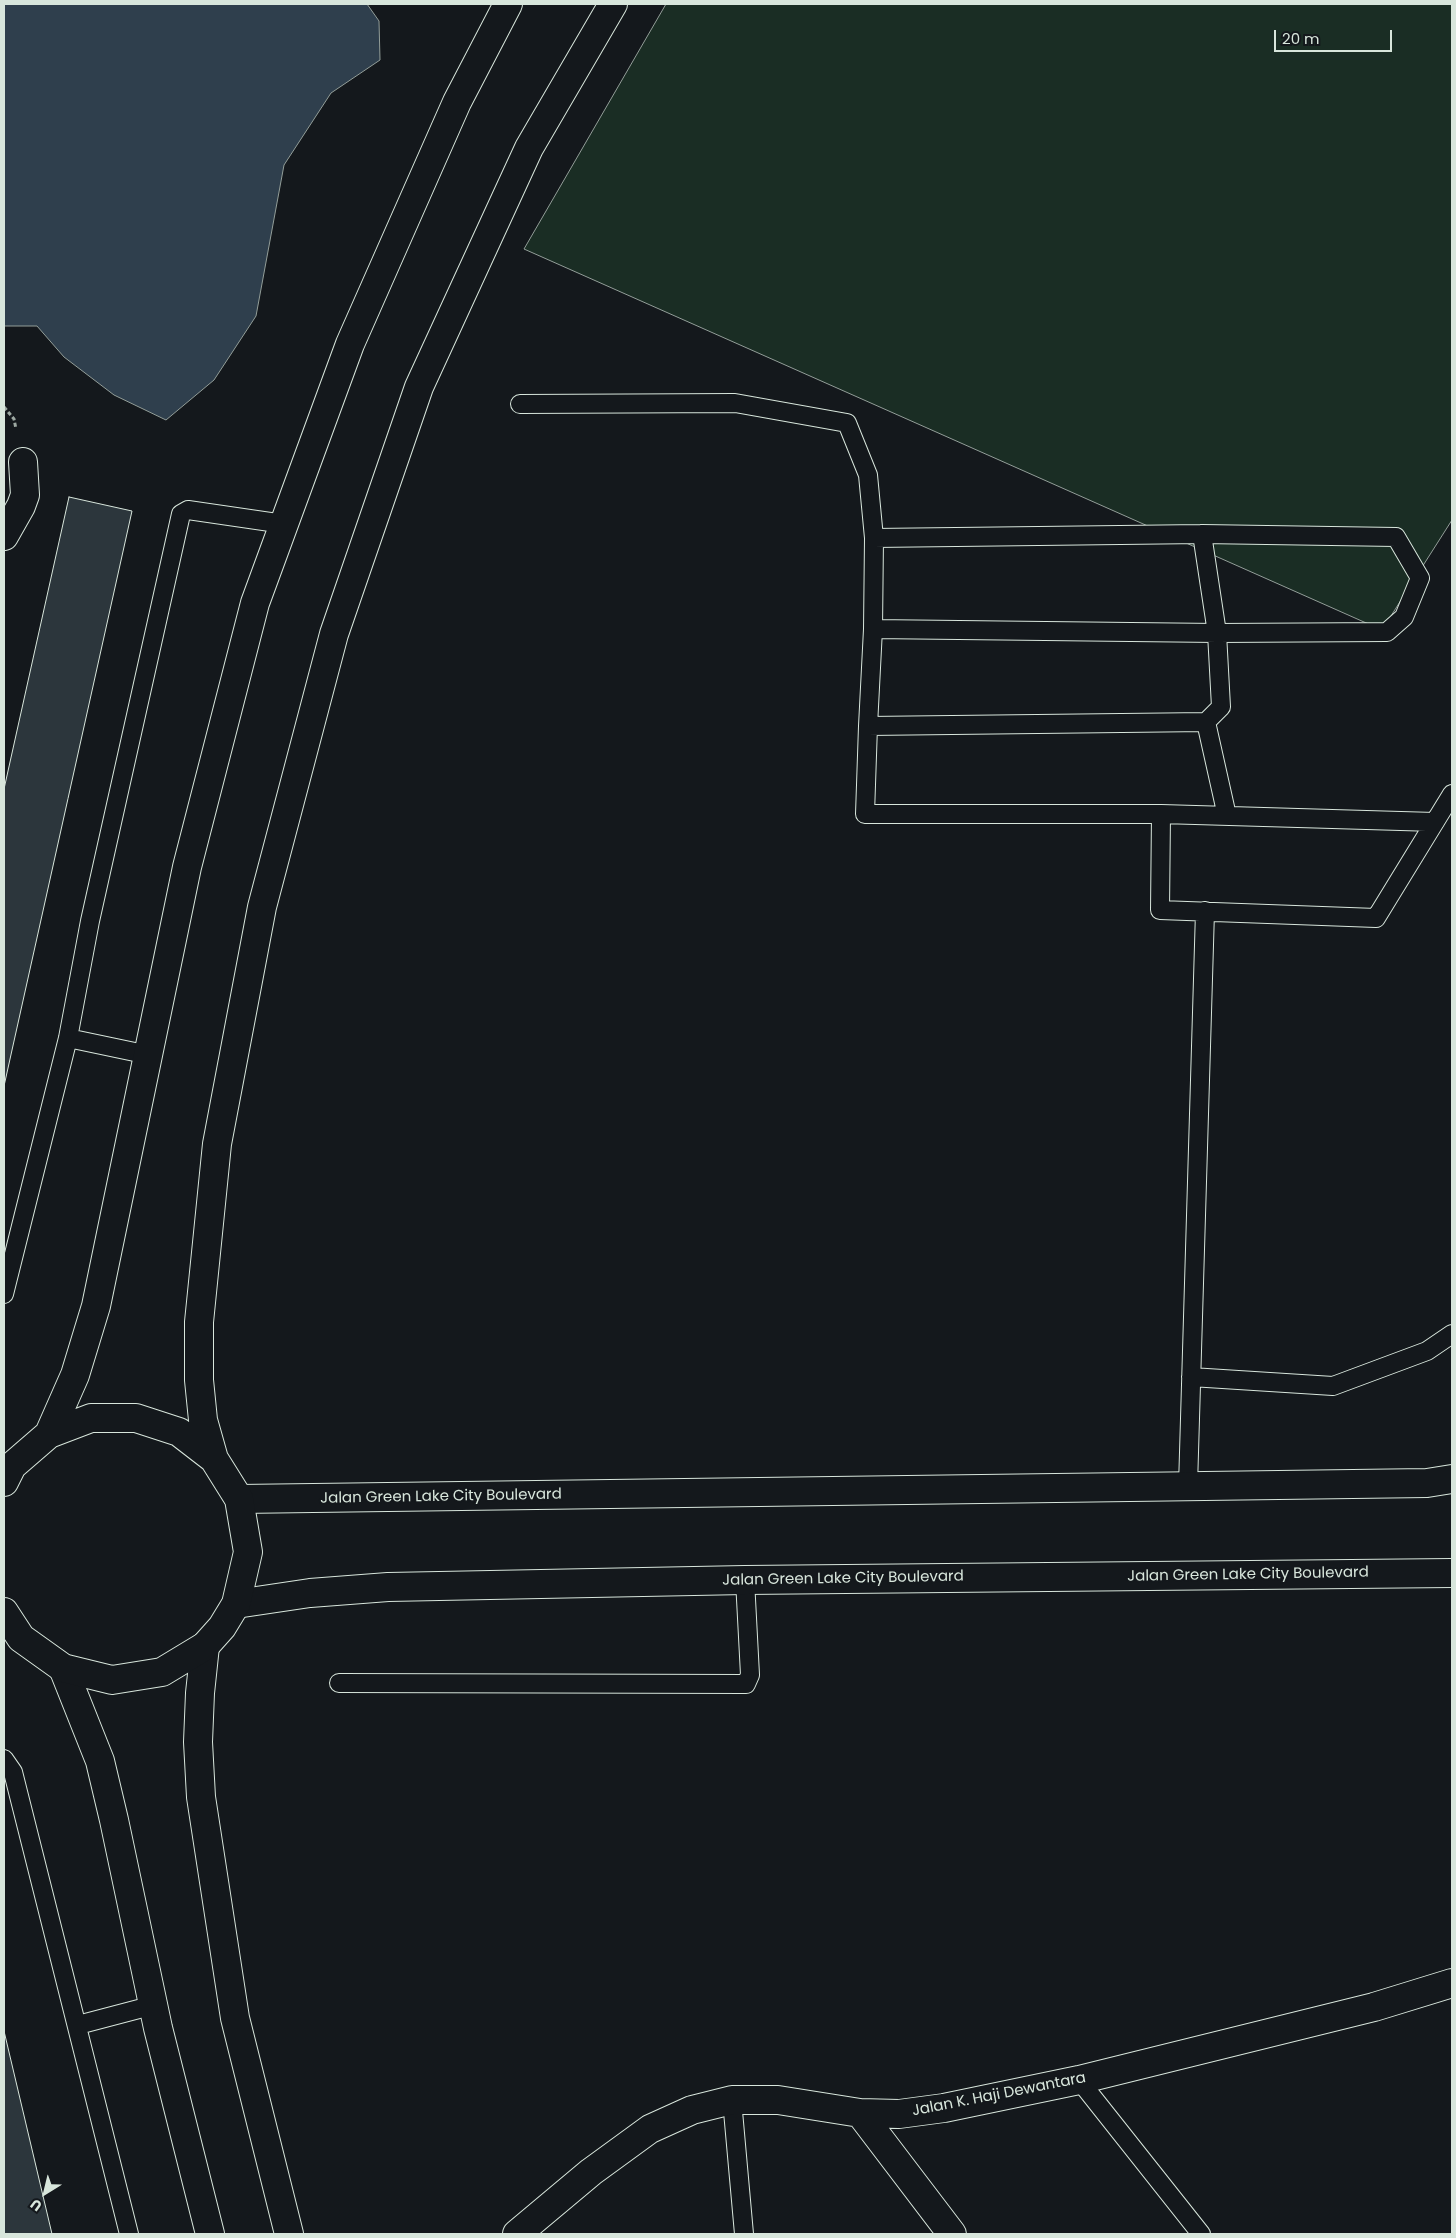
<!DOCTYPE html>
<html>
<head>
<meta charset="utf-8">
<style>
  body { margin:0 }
  #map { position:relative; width:1456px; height:2238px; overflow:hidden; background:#14181c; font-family:Poppins,sans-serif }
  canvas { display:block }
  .frame { position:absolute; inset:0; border:5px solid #d8e6dc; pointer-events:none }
  .north { position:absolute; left:20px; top:2168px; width:50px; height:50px; -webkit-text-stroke:4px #14181c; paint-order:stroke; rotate:216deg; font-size:14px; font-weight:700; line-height:20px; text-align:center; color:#d8e6dc }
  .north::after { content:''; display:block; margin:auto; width:18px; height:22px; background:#d8e6dc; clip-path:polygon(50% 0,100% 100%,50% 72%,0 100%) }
  .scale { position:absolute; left:1274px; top:30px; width:118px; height:22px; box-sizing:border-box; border:2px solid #d8e6dc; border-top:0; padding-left:6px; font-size:15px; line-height:18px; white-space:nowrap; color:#d8e6dc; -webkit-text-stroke:4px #14181c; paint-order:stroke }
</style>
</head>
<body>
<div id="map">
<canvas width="1456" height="2238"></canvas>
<div class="frame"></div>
<div class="north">U</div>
<div class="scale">20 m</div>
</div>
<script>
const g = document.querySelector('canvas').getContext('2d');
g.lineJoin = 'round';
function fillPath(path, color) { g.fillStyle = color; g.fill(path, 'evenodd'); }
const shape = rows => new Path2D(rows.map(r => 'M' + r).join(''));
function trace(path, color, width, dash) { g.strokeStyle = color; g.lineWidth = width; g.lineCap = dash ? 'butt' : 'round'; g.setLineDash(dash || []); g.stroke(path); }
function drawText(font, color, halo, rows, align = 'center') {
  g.font = font + ' Poppins,sans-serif'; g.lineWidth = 4; g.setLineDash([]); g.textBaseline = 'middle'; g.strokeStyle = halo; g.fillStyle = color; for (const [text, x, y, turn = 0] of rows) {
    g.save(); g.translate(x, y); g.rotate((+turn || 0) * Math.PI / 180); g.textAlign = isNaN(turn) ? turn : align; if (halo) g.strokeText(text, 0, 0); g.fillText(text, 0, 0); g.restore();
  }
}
const green = shape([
  [666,4,1452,4,1452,520,1382,630,524,249,666,4]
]);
fillPath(green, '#1a2d24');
trace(green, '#939e99', 1);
const water = shape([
  [4,4,367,4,379,21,380,60,331,93,284,165,256,316,214,380,166,420,114,395,64,357,37,326,4,326,4,4]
]);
fillPath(water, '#2f3f4d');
trace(water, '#939e99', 1);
const building = shape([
  [69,497,132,511,4,1086,4,789,69,497],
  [4,2031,52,2234,4,2234,4,2031]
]);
fillPath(building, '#2c363c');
trace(building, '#d8e6dc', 1);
const lane = shape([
  [520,404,735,403,847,423,868,475,874,538,873,629,868,726],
  [874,538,1202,534,1396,537,1420,578,1404,617,1387,632,1217,633,1221,707,1206,722,868,726,865,814,1161,814,1435,822],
  [873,629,1217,633,1202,534],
  [1206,722,1227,816],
  [1161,814,1160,910,1376,918,1452,794],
  [68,1038,149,1055],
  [4,1294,68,1038,90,921,181,514,188,510,284,524],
  [1191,1377,1333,1386,1427,1351,1452,1334],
  [1188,1486,1205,911],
  [339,1683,746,1684,750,1675,745,1580],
  [4,1759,13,1772,129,2234],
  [78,2025,154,2005],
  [1079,2080,1201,2234],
  [732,2100,744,2234]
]);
const street = shape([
  [4,536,21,506,25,495,23,462],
  [860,2113,952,2234],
  [517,2234,591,2172,650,2129,692,2110,732,2100,778,2100,860,2113,899,2114,944,2108,1079,2080,1374,2007,1452,1983]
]);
const secondary = shape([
  [239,1499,1427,1483,1452,1479],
  [236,1604,310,1593,388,1587,745,1580,1452,1573],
  [205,1646,200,1693,198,1742,201,1797,235,2018,289,2234],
  [63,1668,100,1761,114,1820,158,2028,210,2234]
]);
const primary = shape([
  [49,1434,75,1375,96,1306,187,867,255,603,350,344,457,102,508,4],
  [214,1459,203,1420,199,1380,199,1322,217,1144,262,907,334,634,419,387,529,148,613,4],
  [4,1482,12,1466,49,1434,91,1418,136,1418,179,1432,214,1459,239,1499,248,1552,236,1604,222,1627,205,1646,162,1672,112,1680,63,1668,21,1638,4,1612]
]);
trace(lane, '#d8e6dc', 20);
trace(street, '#d8e6dc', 30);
trace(secondary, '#d8e6dc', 30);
trace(primary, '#d8e6dc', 30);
trace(shape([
  [4,407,14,419,16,429]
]), '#9da8a2', 3, [4, 2.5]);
trace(lane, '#14181c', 18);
trace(street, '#14181c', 28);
trace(secondary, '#14181c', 28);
trace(primary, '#14181c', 28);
drawText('15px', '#d8e6dc', '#14181c', [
  ["Jalan Green Lake City Boulevard",441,1497,-1],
  ["Jalan Green Lake City Boulevard",1248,1575,-1],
  ["Jalan Green Lake City Boulevard",843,1579,-1],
  ["Jalan K. Haji Dewantara",999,2095,-11]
]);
</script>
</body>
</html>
